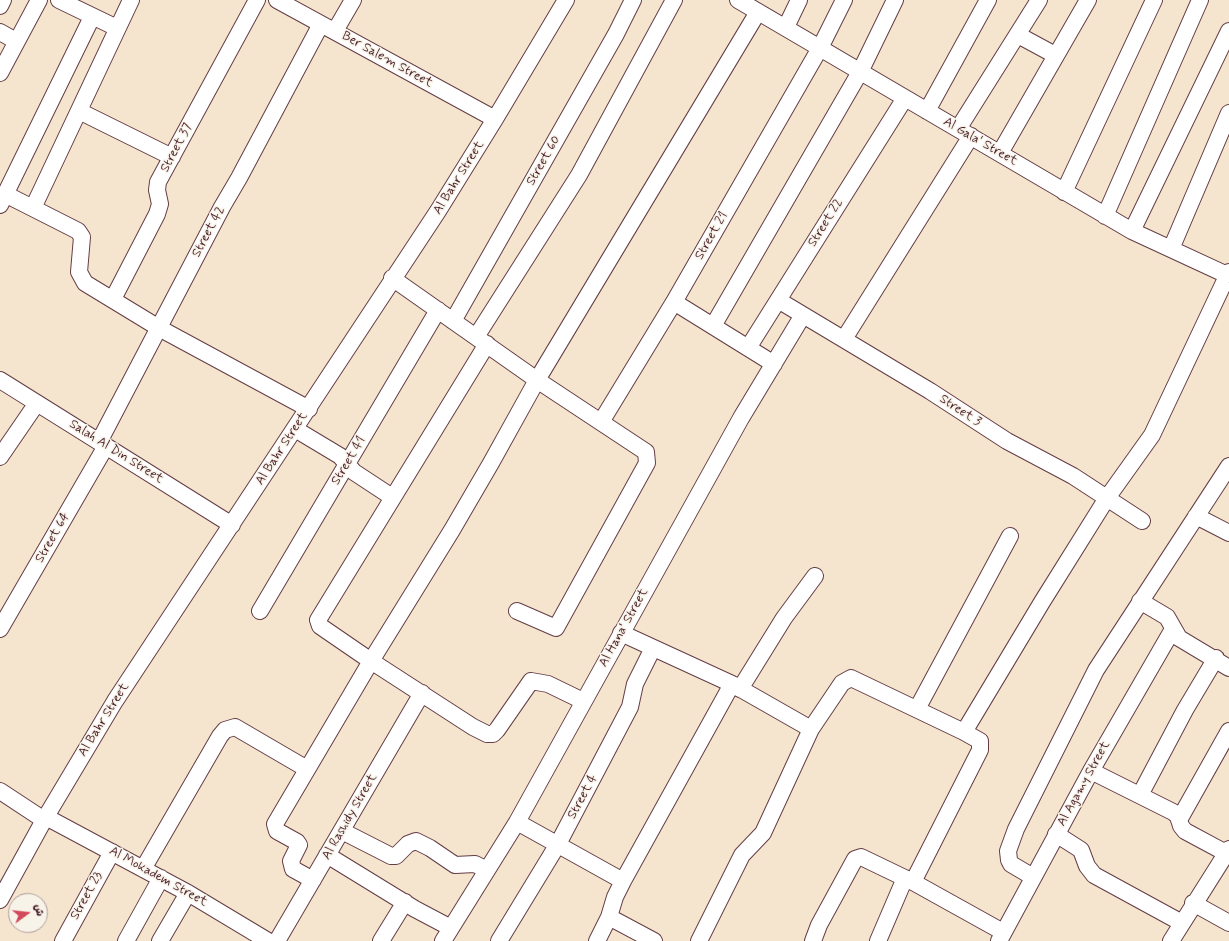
<!DOCTYPE html>
<html>
<head>
<meta charset="utf-8">
<style>
  body { margin:0 }
  #map { position:relative; width:1229px; height:941px; overflow:hidden; background:#f5e5cf; font-family:Mynerve,"Playpen Sans Arabic",sans-serif }
  canvas { display:block }
  .north { position:absolute; left:8px; top:893px; width:40px; height:40px; box-sizing:border-box; background:#f7f3e8; border:1px solid #b29e9c; border-radius:50%; rotate:75deg; font-size:11px; font-weight:700; line-height:16px; text-align:center; color:#4a1f2b }
  .north::after { content:''; display:block; margin:auto; width:14px; height:18px; background:#d1495b; clip-path:polygon(50% 0,100% 100%,50% 72%,0 100%) }
</style>
</head>
<body>
<div id="map">
<canvas width="1229" height="941"></canvas>
<div class="north">ش</div>
</div>
<script>
const g = document.querySelector('canvas').getContext('2d');
g.lineJoin = 'round';
const shape = rows => new Path2D(rows.map(r => 'M' + r).join(''));
function trace(path, color, width, dash) { g.strokeStyle = color; g.lineWidth = width; g.lineCap = dash ? 'butt' : 'round'; g.setLineDash(dash || []); g.stroke(path); }
function drawText(font, color, halo, rows, align = 'center') {
  g.font = font + ' Mynerve,sans-serif'; g.lineWidth = 3; g.setLineDash([]); g.textBaseline = 'middle'; g.strokeStyle = halo; g.fillStyle = color; for (const [text, x, y, turn = 0] of rows) {
    g.save(); g.translate(x, y); g.rotate((+turn || 0) * Math.PI / 180); g.textAlign = isNaN(turn) ? turn : align; if (halo) g.strokeText(text, 0, 0); g.fillText(text, 0, 0); g.restore();
  }
}
const minor = shape([
  [59,0,117,28],
  [277,0,495,119],
  [738,0,1132,231,1227,275],
  [0,6,3,0],
  [786,27,799,0],
  [335,31,353,0],
  [0,32,16,41],
  [1018,35,1055,55],
  [0,73,39,0],
  [79,111,172,157],
  [927,111,988,0],
  [958,129,1039,0],
  [1000,153,1088,0],
  [1064,192,1154,0],
  [5,194,78,231,82,237,79,272,85,283,159,328,309,409],
  [0,205,92,17],
  [33,208,131,0],
  [1105,216,1200,0],
  [1132,231,1229,31],
  [1171,249,1229,113],
  [392,278,537,380,646,452,647,463,556,628,517,611],
  [113,299,157,214,160,204,157,190,158,182,257,0],
  [778,300,930,391,1007,441,1073,476,1142,521],
  [674,302,774,364],
  [453,321,616,34,633,0],
  [713,326,860,72,895,0],
  [476,337,579,175,674,0],
  [844,339,971,136],
  [487,344,318,620,320,626,371,661,452,530,491,463,537,380,758,12],
  [748,348,905,98],
  [0,380,232,525],
  [601,422,674,302,820,48,844,0],
  [295,429,340,456,354,472,392,497],
  [99,442,222,207,239,178,321,24],
  [0,457,37,403],
  [1196,516,1229,533],
  [1140,601,1167,617,1179,638,1229,668],
  [260,611,438,310],
  [0,629,106,446],
  [621,633,732,684],
  [740,689,784,618,815,576],
  [917,709,1010,536],
  [964,732,1042,602,1107,498,1152,435,1229,272],
  [1091,771,1173,812,1178,816,1181,826,1185,831,1226,853],
  [0,791,44,820],
  [1140,795,1185,710,1216,658],
  [46,817,188,893,268,941],
  [1179,820,1229,731],
  [517,822,623,881],
  [342,831,391,856,396,856,408,844,416,841,430,848,455,865,475,864,487,870],
  [1056,834,1081,850,1087,866,1094,875,1182,923],
  [327,855,415,909,451,928],
  [143,869,220,736,225,730,235,727,307,769],
  [1033,877,1011,864,1009,860,1008,851,1016,829,1096,670,1229,466],
  [313,880,293,869,291,861,299,845,297,842,277,831,275,824,371,661,473,727,487,734,493,734,497,730,531,681,548,684,583,701],
  [0,900,44,820,115,701,438,211,495,119,566,0],
  [1193,903,1229,923],
  [609,917,654,941],
  [63,941,112,852],
  [126,941,161,878],
  [160,941,188,893],
  [277,941,422,693],
  [381,941,405,902],
  [443,941,517,822,741,418,803,315],
  [499,941,558,844,630,707,635,684,653,648],
  [597,941,609,917,615,897,623,881,732,684,811,729],
  [699,941,742,855,763,833,811,729,842,683,851,678,964,732,980,741,980,750,913,882,1003,932],
  [813,941,819,925,855,859,861,857,913,882],
  [878,941,905,878],
  [999,941,1091,771,1173,629],
  [1171,941,1229,849]
]);
trace(minor, '#643d44', 18);
trace(minor, '#fff', 16);
drawText('13px', '#4a1f2b', '#f7f3e8', [
  ["Ber Salem Street",387,60,29],
  ["Al Gala' Street",980,142,30],
  ["Street 37",177,148,-62],
  ["Street 60",544,161,-60],
  ["Al Bahr Street",459,178,-58],
  ["Street 22",826,223,-58],
  ["Street 42",209,232,-62],
  ["Street 21",712,236,-60],
  ["Street 3",960,411,33],
  ["Al Bahr Street",282,449,-57],
  ["Salah Al Din Street",116,452,32],
  ["Street 41",349,461,-59],
  ["Street 64",53,538,-60],
  ["Al Hana' Street",624,628,-61],
  ["Al Bahr Street",104,720,-58],
  ["Al Agamy Street",1084,784,-61],
  ["Street 4",583,797,-62],
  ["Al Rashidy Street",350,817,-60],
  ["Al Mokadem Street",158,877,29],
  ["Street 23",87,896,-61]
]);
</script>
</body>
</html>
